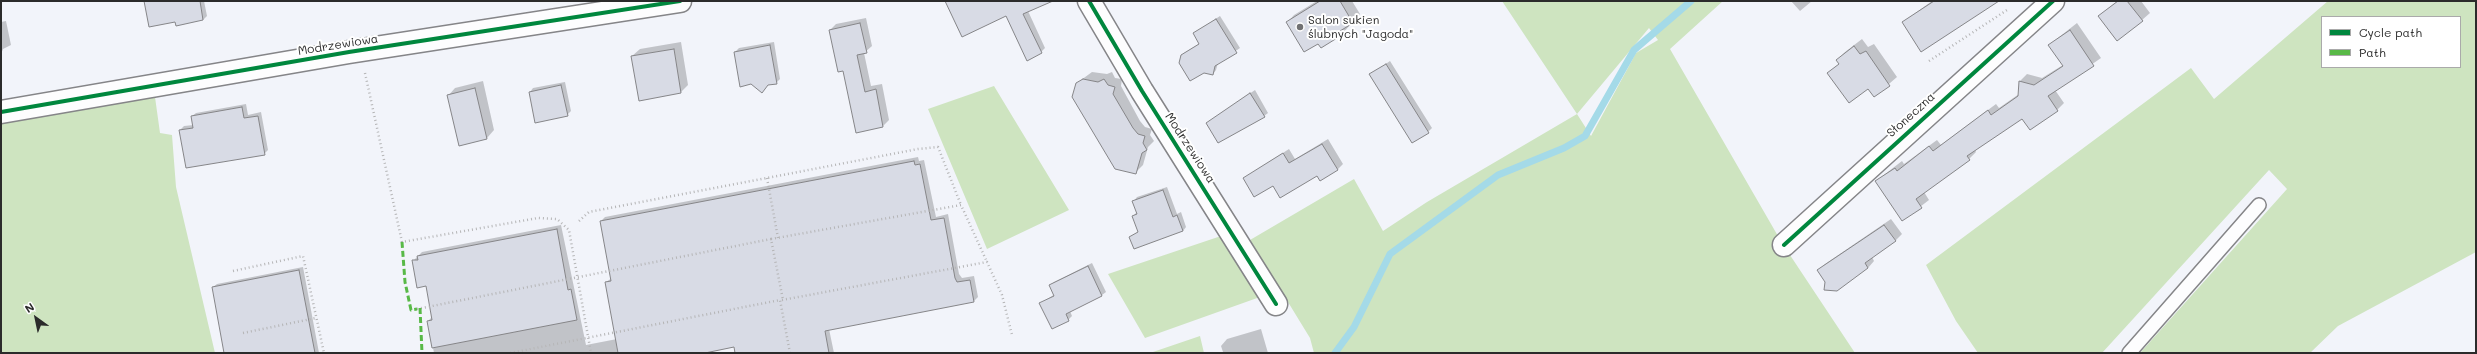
<!DOCTYPE html>
<html>
<head>
<meta charset="utf-8">
<style>
  body { margin:0 }
  #map { position:relative; width:2477px; height:354px; overflow:hidden; background:#f2f4fa; font-family:Mali,sans-serif }
  canvas { display:block }
  .frame { position:absolute; inset:0; border:2px solid #2b2b2b; pointer-events:none }
  .legend { position:absolute; left:2321px; top:16px; width:140px; height:52px; box-sizing:border-box; background:#fff; border:1px solid #aaa; margin:0; padding:5px 7px; list-style:none; font-size:12px; color:#2b2b2b }
  .legend li { display:flex; align-items:center; gap:8px; height:20px }
  .legend b { width:20px; border:1px solid #aaa }
  .north { position:absolute; left:16px; top:298px; width:40px; height:40px; -webkit-text-stroke:3px #fff; paint-order:stroke; rotate:327deg; font-size:11px; font-weight:700; line-height:16px; text-align:center; color:#2b2b2b }
  .north::after { content:''; display:block; margin:auto; width:14px; height:18px; background:#2b2b2b; clip-path:polygon(50% 0,100% 100%,50% 72%,0 100%) }
</style>
</head>
<body>
<div id="map">
<canvas width="2477" height="354"></canvas>
<div class="frame"></div>
<ul class="legend">
<li><b style="height:5px;background:#00873e"></b>Cycle path</li>
<li><b style="height:5px;background:#58b947"></b>Path</li>
</ul>
<div class="north">N</div>
</div>
<script>
const g = document.querySelector('canvas').getContext('2d');
g.lineJoin = 'round';
function fillPath(path, color) { g.fillStyle = color; g.fill(path, 'evenodd'); }
const shape = rows => new Path2D(rows.map(r => 'M' + r).join(''));
function trace(path, color, width, dash) { g.strokeStyle = color; g.lineWidth = width; g.lineCap = dash ? 'butt' : 'round'; g.setLineDash(dash || []); g.stroke(path); }
function drawText(font, color, halo, rows, align = 'center') {
  g.font = font + ' Mali,sans-serif'; g.lineWidth = 4; g.setLineDash([]); g.textBaseline = 'middle'; g.strokeStyle = halo; g.fillStyle = color; for (const [text, x, y, turn = 0] of rows) {
    g.save(); g.translate(x, y); g.rotate((+turn || 0) * Math.PI / 180); g.textAlign = isNaN(turn) ? turn : align; if (halo) g.strokeText(text, 0, 0); g.fillText(text, 0, 0); g.restore();
  }
}
fillPath(shape([
  [1502,1,1723,1,1670,49,1782,243,1855,353,1314,353,1310,338,1250,240,1354,179,1383,231,1427,202,1577,114],
  [1649,28,1658,40,1636,53,1591,136,1577,114],
  [2328,1,2476,1,2476,252,2338,326,2310,353,2140,353,2287,189,2269,170,2102,353,1978,353,1956,321,1926,265,2191,68,2214,99],
  [2322,17,2460,17,2460,67,2322,67],
  [994,86,1069,210,987,249,928,109],
  [155,97,160,133,172,135,176,187,215,353,1,353,1,119],
  [1224,235,1260,297,1145,338,1108,274],
  [1200,336,1204,353,1150,353]
]), '#cee4c0');
fillPath(shape([
  [145,1,204,1,207,16,203,20,176,20],
  [946,1,1047,1,1028,11,1045,48,1041,52,1006,15],
  [1317,1,1352,1,1360,14,1342,34,1321,46,1319,42,1287,23,1294,15],
  [1791,1,1812,1,1800,11],
  [1932,1,1990,1,1903,22],
  [2117,1,2141,1,2150,13,2142,20,2099,16],
  [1220,16,1240,48,1218,63,1216,70,1213,74,1181,55,1200,43,1194,33],
  [866,18,872,46,864,53,871,86,882,84,889,120,883,126,857,131,844,70,830,30,836,24],
  [6,21,11,45,3,49,1,54,1,22],
  [2077,23,2101,58,2055,90,2064,103,2057,110,2022,118,1975,150,1976,152,1969,159,1924,192,1929,200,1903,220,1876,181,1902,161,1904,164,1937,140,1941,145,1996,104,1999,108,2019,94,2020,81,2027,74,2042,78,2063,65,2049,45],
  [1862,39,1868,47,1874,44,1897,77,1875,96,1868,87,1828,73,1840,63,1837,60,1845,52],
  [681,42,688,85,680,93,632,56,640,49],
  [774,42,780,79,776,83,769,84,735,52,739,48],
  [1390,61,1432,128,1428,132,1371,74],
  [1092,72,1107,74,1112,72,1115,78,1122,79,1121,86,1140,121,1145,127,1152,129,1150,135,1154,141,1148,147,1143,165,1135,173,1077,83],
  [483,81,494,130,487,138,459,145,448,96,455,88],
  [565,82,571,111,567,115,530,92,533,88],
  [1255,90,1268,113,1264,116,1207,123],
  [246,104,248,115,261,112,268,150,264,154,180,130,184,126,194,125,192,116,196,113],
  [1328,139,1343,164,1338,169,1273,185,1244,178,1289,149,1295,159],
  [918,157,919,161,924,160,936,217,948,214,959,274,962,278,974,276,978,297,974,301,829,329,834,353,800,353,796,335,702,353,434,353,428,321,432,317,427,285,413,261,422,252,561,225,586,345,617,339,606,282,612,278,601,221,605,217],
  [1167,187,1177,214,1181,212,1186,227,1183,231,1130,237,1139,231,1133,216,1137,212,1134,201,1137,197],
  [1891,219,1902,234,1895,241,1872,257,1874,261,1868,268,1826,282,1818,270,1825,264],
  [1092,263,1106,292,1102,295,1070,311,1072,316,1068,320,1041,303,1055,294,1050,285,1054,282],
  [303,267,319,353,226,353,213,287,217,284],
  [1261,329,1268,353,1219,353,1223,352,1221,346,1227,339]
]), '#0003');
trace(shape([
  [1335,353,1354,327,1390,254,1498,175,1564,148,1585,136,1634,50,1691,1]
]), '#a4dae8', 7);
const building = shape([
  [144,1,200,1,203,20,176,26,175,22,149,27,144,1],
  [945,1,1053,1,1023,14,1042,53,1027,61,1006,16,962,37,945,1],
  [1320,1,1340,1,1353,23,1340,31,1342,35,1321,48,1318,44,1304,52,1286,22,1320,1],
  [1934,1,1999,1,1921,52,1902,22,1934,1],
  [2118,1,2127,1,2143,21,2117,41,2098,16,2118,1],
  [1216,19,1237,53,1215,66,1213,75,1204,73,1190,81,1179,63,1181,55,1199,44,1193,33,1216,19],
  [860,23,867,53,857,55,865,92,876,89,883,127,856,133,843,71,838,72,829,30,860,23],
  [2070,30,2094,66,2048,96,2058,111,2030,130,2022,119,1967,156,1970,160,1916,199,1922,208,1902,221,1875,181,1895,168,1897,171,1929,146,1933,151,1988,110,1991,115,2018,96,2019,81,2034,85,2063,66,2048,45,2070,30],
  [770,45,777,84,768,85,762,93,751,84,740,87,734,52,770,45],
  [1854,46,1860,54,1866,51,1890,86,1874,97,1868,89,1849,103,1827,73,1839,64,1836,60,1854,46],
  [674,49,681,93,639,101,631,56,674,49],
  [1386,64,1429,133,1412,143,1369,74,1386,64],
  [1083,79,1098,82,1104,79,1108,85,1115,87,1113,94,1133,128,1138,134,1145,136,1143,143,1147,150,1142,153,1136,174,1115,169,1072,97,1076,83,1083,79],
  [561,85,568,116,535,123,529,92,561,85],
  [475,88,487,139,459,146,447,95,475,88],
  [1250,93,1265,117,1218,143,1206,123,1250,93],
  [242,107,244,118,258,116,265,155,186,168,179,130,193,128,191,116,242,107],
  [1322,144,1338,170,1320,181,1317,176,1280,198,1273,186,1254,197,1243,178,1283,153,1289,163,1322,144],
  [914,161,915,165,920,164,931,220,944,218,955,278,957,282,970,280,974,302,825,331,829,353,735,353,734,347,705,353,618,353,605,282,611,281,600,221,914,161],
  [1163,190,1173,217,1177,215,1183,231,1134,249,1129,237,1138,232,1132,216,1137,214,1132,201,1163,190],
  [1884,225,1896,241,1865,263,1868,268,1837,291,1824,290,1825,282,1817,270,1884,225],
  [557,229,568,290,571,289,577,320,432,348,427,321,432,320,426,286,417,288,412,260,418,260,417,256,557,229],
  [1088,266,1102,296,1066,314,1069,321,1052,329,1039,303,1054,296,1049,285,1088,266],
  [299,270,315,353,224,353,212,287,299,270]
]);
fillPath(building, '#d8dbe5');
trace(building, '#858588', 1);
const lane = shape([
  [2129,353,2259,205]
]);
const street = shape([
  [1089,1,1142,91,1276,304],
  [1,112,349,52,680,1],
  [1784,245,2053,1]
]);
trace(lane, '#858588', 16);
trace(street, '#858588', 25);
trace(shape([
  [1929,61,2007,10],
  [365,73,402,242,538,218,557,219,569,230,591,353],
  [767,178,778,238],
  [579,221,589,212,918,149,938,147,961,205],
  [771,239,961,205,987,262],
  [233,271,303,256,324,353],
  [782,300,987,262,1002,295,1012,335],
  [417,309,771,239,783,300],
  [243,333,316,318],
  [510,353,780,300,790,353]
]), '#b5b5b6', 2.5, [1, 3]);
trace(lane, '#fdfdfe', 13);
trace(street, '#fdfdfe', 22);
trace(shape([
  [402,242,405,282,411,310,417,309],
  [420,308,422,353]
]), '#58b947', 3, [6, 3]);
trace(shape([
  [1089,1,1142,91,1276,304],
  [1,112,349,52,680,1],
  [1784,245,2053,1]
]), '#00873e', 4);
for (const [x, y, r, color] of [
  [1300,27,4,"#717173"]
]) { const dot = new Path2D(); dot.arc(x, y, r, 0, 2 * Math.PI); g.fillStyle = color; g.fill(dot); trace(dot, '#fff', 1.5); }
drawText('12px', '#2b2b2b', '#fff', [
  ["Salon sukien",1308,20],
  ["ślubnych \"Jagoda\"",1308,34]
], 'left');
drawText('12px', '#2b2b2b', '#fff', [
  ["Modrzewiowa",338,45,-9],
  ["Słoneczna",1911,115,-42],
  ["Modrzewiowa",1190,148,57]
]);
</script>
</body>
</html>
